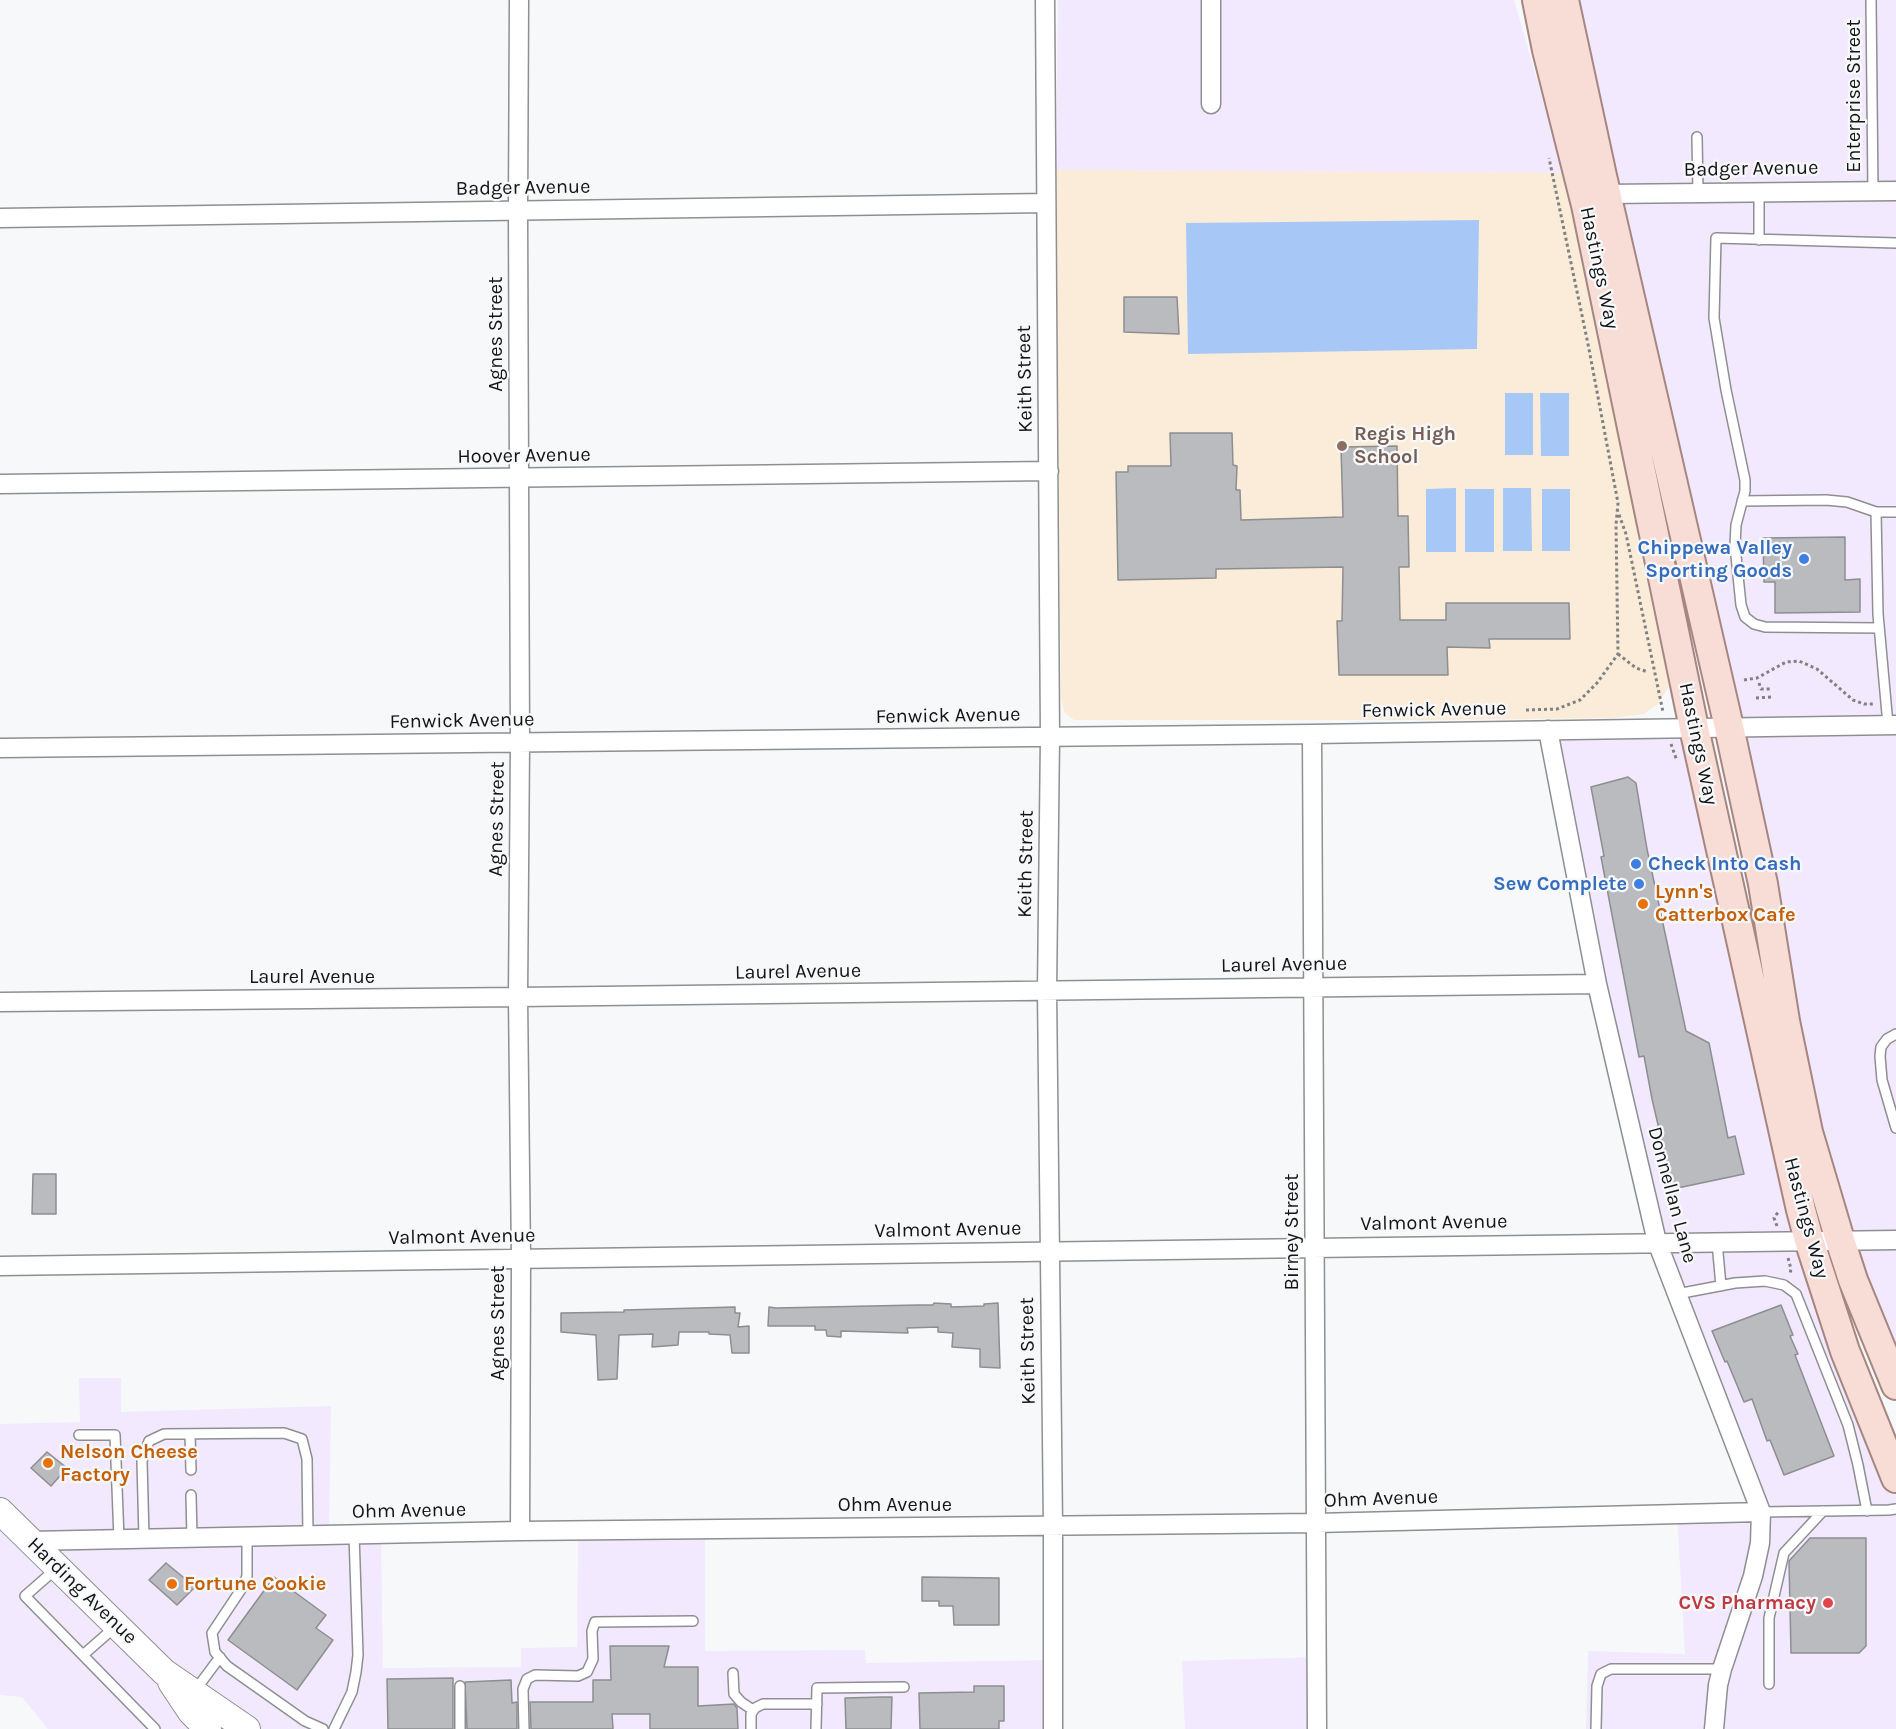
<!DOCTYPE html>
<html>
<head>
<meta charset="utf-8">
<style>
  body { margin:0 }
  canvas { display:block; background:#f6f8fa }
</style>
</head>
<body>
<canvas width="1896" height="1729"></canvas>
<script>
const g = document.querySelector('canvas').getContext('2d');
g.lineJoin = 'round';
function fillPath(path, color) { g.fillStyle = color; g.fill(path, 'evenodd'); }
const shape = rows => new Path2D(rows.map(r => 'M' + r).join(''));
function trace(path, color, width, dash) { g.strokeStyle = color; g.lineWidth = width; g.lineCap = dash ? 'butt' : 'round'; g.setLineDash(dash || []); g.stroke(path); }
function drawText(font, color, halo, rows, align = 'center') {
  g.font = font + ' Karla,sans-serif'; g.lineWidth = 4.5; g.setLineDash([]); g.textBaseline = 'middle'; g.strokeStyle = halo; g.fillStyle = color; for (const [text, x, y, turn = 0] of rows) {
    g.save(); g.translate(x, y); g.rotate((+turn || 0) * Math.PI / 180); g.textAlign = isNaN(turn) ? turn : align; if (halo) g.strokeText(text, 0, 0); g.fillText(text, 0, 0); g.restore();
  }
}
fillPath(shape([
  [1058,0,1514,0,1564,173,1056,170],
  [1564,0,1896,0,1896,1385,1853,1280],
  [1694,728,1801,1210,1896,1478,1896,1729,1586,1729,1588,1651,1685,1654,1677,1514,1760,1512,1657,1242,1548,730],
  [79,1378,121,1378,121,1412,331,1406,329,1534,381,1534,383,1668,521,1667,521,1648,577,1647,578,1530,705,1529,705,1651,865,1650,866,1663,1052,1660,1053,1729,48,1729,22,1697,0,1695,0,1424,80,1422],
  [1317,1657,1317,1729,1185,1729,1182,1661]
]), '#f3e9fe');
fillPath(shape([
  [1056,170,1564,173,1628,469,1638,541,1668,678,1668,688,1658,704,1644,714,1611,718,1417,720,1074,720,1065,713,1061,698]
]), '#faecd8');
fillPath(shape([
  [1479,220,1477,349,1188,354,1186,223],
  [1505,393,1533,393,1533,455,1505,455],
  [1540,393,1569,393,1569,456,1541,456],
  [1456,488,1456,552,1426,552,1426,489],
  [1503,488,1531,488,1532,551,1503,551],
  [1465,489,1494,489,1494,552,1465,552],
  [1542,489,1570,489,1570,551,1542,551]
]), '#a7c8f7');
const building = shape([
  [1124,297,1177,297,1179,334,1124,332,1124,297],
  [1170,433,1232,433,1233,465,1237,466,1236,490,1240,490,1241,520,1343,517,1341,447,1397,446,1398,516,1408,516,1409,567,1399,567,1400,620,1446,620,1446,603,1569,603,1570,639,1489,639,1490,648,1447,647,1448,675,1339,675,1337,621,1342,621,1343,567,1216,569,1216,578,1118,580,1116,472,1128,472,1128,466,1171,466,1170,433],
  [1845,537,1845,580,1860,579,1860,612,1775,613,1775,582,1764,582,1763,538,1845,537],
  [1628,777,1636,783,1647,849,1686,1031,1709,1043,1728,1138,1735,1136,1744,1174,1673,1189,1652,1099,1644,1056,1639,1057,1601,857,1604,856,1591,787,1628,777],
  [33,1174,56,1174,56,1214,32,1214,33,1174],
  [934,1303,951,1304,951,1307,984,1306,984,1304,998,1303,1000,1368,980,1367,980,1349,952,1347,953,1333,938,1332,938,1327,907,1328,908,1333,841,1331,841,1337,827,1336,826,1330,815,1330,815,1326,768,1326,769,1307,776,1308,918,1305,933,1305,934,1303],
  [1781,1305,1793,1335,1790,1336,1798,1354,1795,1355,1834,1456,1784,1475,1770,1440,1767,1441,1752,1399,1744,1402,1727,1361,1725,1362,1712,1331,1781,1305],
  [735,1307,735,1313,740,1313,738,1327,749,1326,749,1353,732,1353,730,1335,709,1334,709,1332,679,1332,678,1345,652,1347,653,1334,619,1335,617,1379,598,1380,596,1335,561,1332,561,1313,624,1312,624,1310,735,1307],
  [47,1452,67,1468,51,1486,31,1468,47,1452],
  [1810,1538,1866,1538,1866,1646,1859,1653,1791,1653,1789,1561,1810,1538],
  [166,1563,195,1587,177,1605,149,1580,166,1563],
  [274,1577,326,1615,316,1628,333,1640,297,1690,228,1640,274,1577],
  [922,1577,999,1578,999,1625,954,1625,953,1606,939,1606,939,1601,922,1601,922,1577],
  [610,1646,669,1646,664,1667,698,1667,698,1706,734,1704,737,1708,738,1729,650,1729,650,1714,612,1714,613,1729,531,1729,530,1702,593,1702,593,1680,611,1680,610,1646],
  [453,1678,453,1729,388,1729,387,1679,453,1678],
  [511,1680,512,1703,517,1702,517,1729,467,1729,465,1682,511,1680],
  [974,1686,1004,1686,1004,1721,999,1721,999,1729,920,1729,919,1693,974,1692,974,1686],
  [883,1697,892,1697,891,1729,846,1729,845,1698,883,1697]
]);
fillPath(building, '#babbbe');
trace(building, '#8d8e91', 1.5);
const service = shape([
  [1871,0,1873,191],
  [1697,137,1698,192],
  [1759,192,1759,240],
  [1742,501,1826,500,1847,502,1876,512,1896,512],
  [1876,512,1878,614,1888,725],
  [1879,628,1765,627,1754,624,1745,617,1741,605,1735,546,1736,525,1745,491,1745,480,1726,390,1714,318,1716,238,1896,243],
  [1896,1034,1887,1039,1881,1047,1880,1056,1882,1080,1896,1128],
  [1717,1242,1721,1286],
  [1677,1294,1735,1283,1765,1281,1784,1285,1796,1294,1848,1425,1858,1465,1867,1511],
  [190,1434,191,1470],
  [79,1435,115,1435,119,1539],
  [191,1495,192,1537],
  [1761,1512,1889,1510,1896,1509],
  [247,1536,247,1576,244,1585,212,1633,215,1652,227,1666,305,1721,323,1729],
  [144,1538,142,1461,149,1441,164,1434,284,1433,302,1439,307,1459,308,1535],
  [57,1568,25,1596,155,1729],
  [83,1655,115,1627],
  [733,1673,734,1694,741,1702,753,1710],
  [1769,1684,1769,1618,1784,1553,1823,1511],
  [194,1692,220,1657],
  [334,1729,352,1692,356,1672,358,1655,354,1534],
  [460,1729,460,1686],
  [524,1729,523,1689,527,1679,535,1675,578,1676,587,1672,593,1659,592,1631,595,1622,693,1621],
  [751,1729,751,1714,755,1708,763,1704,817,1704],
  [816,1729,817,1688,904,1687],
  [1596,1729,1597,1686,1601,1674,1611,1669,1722,1669]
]);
const minor = shape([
  [519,0,518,211,520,743,518,997,521,1259,520,1531],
  [1045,0,1050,737,1047,991,1053,1526,1053,1729],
  [1211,0,1211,104],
  [1606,194,1896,191],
  [0,218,1046,203],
  [0,484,1049,471],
  [1548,730,1597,984,1657,1242,1761,1512,1760,1543,1753,1576,1722,1669,1718,1685,1714,1729],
  [1312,734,1317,1729],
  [0,748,1312,734,1896,725],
  [0,1002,518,997,1597,984],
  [0,1266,1896,1240],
  [30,1541,520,1531,1316,1523,1761,1512]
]);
const secondary = shape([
  [0,1511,164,1672,247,1729],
  [171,1682,191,1712,208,1729]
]);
const primary = shape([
  [1537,0,1547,50,1586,205,1694,728,1801,1210,1809,1240,1845,1351,1896,1478],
  [1564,0,1602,176,1729,727,1763,884,1785,1021,1808,1132,1840,1240,1853,1280,1896,1385]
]);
trace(service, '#8d8f91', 12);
trace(minor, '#8d8f91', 21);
trace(secondary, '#8d8f91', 28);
trace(primary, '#a68681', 32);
trace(shape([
  [1617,509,1626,534,1663,712],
  [1618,654,1636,668,1648,672],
  [1744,680,1757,678,1786,662,1799,661,1817,669,1853,700,1864,704,1874,704],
  [1759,683,1761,689,1772,689],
  [1756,698,1771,697],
  [1526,710,1557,709,1580,700,1597,683,1618,654,1616,525,1618,503,1588,344,1549,158],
  [1671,744,1677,761],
  [1777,1226,1774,1218,1779,1211],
  [1788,1258,1791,1269,1790,1274]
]), '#808182', 3, [3, 3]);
trace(service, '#fff', 9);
trace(minor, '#fff', 18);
trace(secondary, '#fff', 26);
trace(primary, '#f8dcd6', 28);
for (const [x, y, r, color] of [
  [1342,446,6,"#8d6e63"],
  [1804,559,6,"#3f7fe0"],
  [1636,864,6,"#3f7fe0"],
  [1639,884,6,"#3f7fe0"],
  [1643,904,6,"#e8710a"],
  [48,1463,6,"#e8710a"],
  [172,1584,6,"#e8710a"],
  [1828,1603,6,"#e0444e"]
]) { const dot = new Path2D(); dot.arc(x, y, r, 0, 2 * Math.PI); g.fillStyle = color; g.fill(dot); trace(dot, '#f6f8fa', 2); }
drawText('20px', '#141415', '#f6f8fa', [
  ["Enterprise Street",1854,96,-90],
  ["Badger Avenue",1751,169,-1],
  ["Badger Avenue",523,188,-1],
  ["Hastings Way",1599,268,78],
  ["Agnes Street",496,334,-90],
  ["Keith Street",1025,379,-91],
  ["Hoover Avenue",524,456,-1],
  ["Fenwick Avenue",1434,710,-1],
  ["Fenwick Avenue",948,716,-1],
  ["Fenwick Avenue",462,721,-1],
  ["Hastings Way",1698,744,78],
  ["Agnes Street",497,819,-89],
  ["Keith Street",1026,864,-89],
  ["Laurel Avenue",1284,965,-1],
  ["Laurel Avenue",798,972,-1],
  ["Laurel Avenue",312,977],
  ["Donnellan Lane",1672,1195,75],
  ["Hastings Way",1806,1218,75],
  ["Valmont Avenue",1434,1223,-1],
  ["Valmont Avenue",948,1230,-1],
  ["Birney Street",1292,1232,-90],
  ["Valmont Avenue",462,1237,-1],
  ["Agnes Street",498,1323,-90],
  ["Keith Street",1028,1351,-91],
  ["Ohm Avenue",1381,1499,-2],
  ["Ohm Avenue",895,1505],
  ["Ohm Avenue",409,1511,-1],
  ["Harding Avenue",82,1591,44]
]);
drawText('bold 20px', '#785e54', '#f6f8fa', [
  ["Regis High",1354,434],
  ["School",1354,457]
], 'left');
drawText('bold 20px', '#366cbe', '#f6f8fa', [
  ["Chippewa Valley",1792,548],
  ["Sporting Goods",1792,571],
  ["Check Into Cash",1648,864,"left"],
  ["Sew Complete",1627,884]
], 'right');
drawText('bold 20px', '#c56008', '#f6f8fa', [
  ["Lynn's",1655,892],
  ["Catterbox Cafe",1655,915],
  ["Nelson Cheese",60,1452],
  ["Factory",60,1475],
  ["Fortune Cookie",184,1584]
], 'left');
drawText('bold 20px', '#be3a42', '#f6f8fa', [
  ["CVS Pharmacy",1816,1603]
], 'right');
</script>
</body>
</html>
